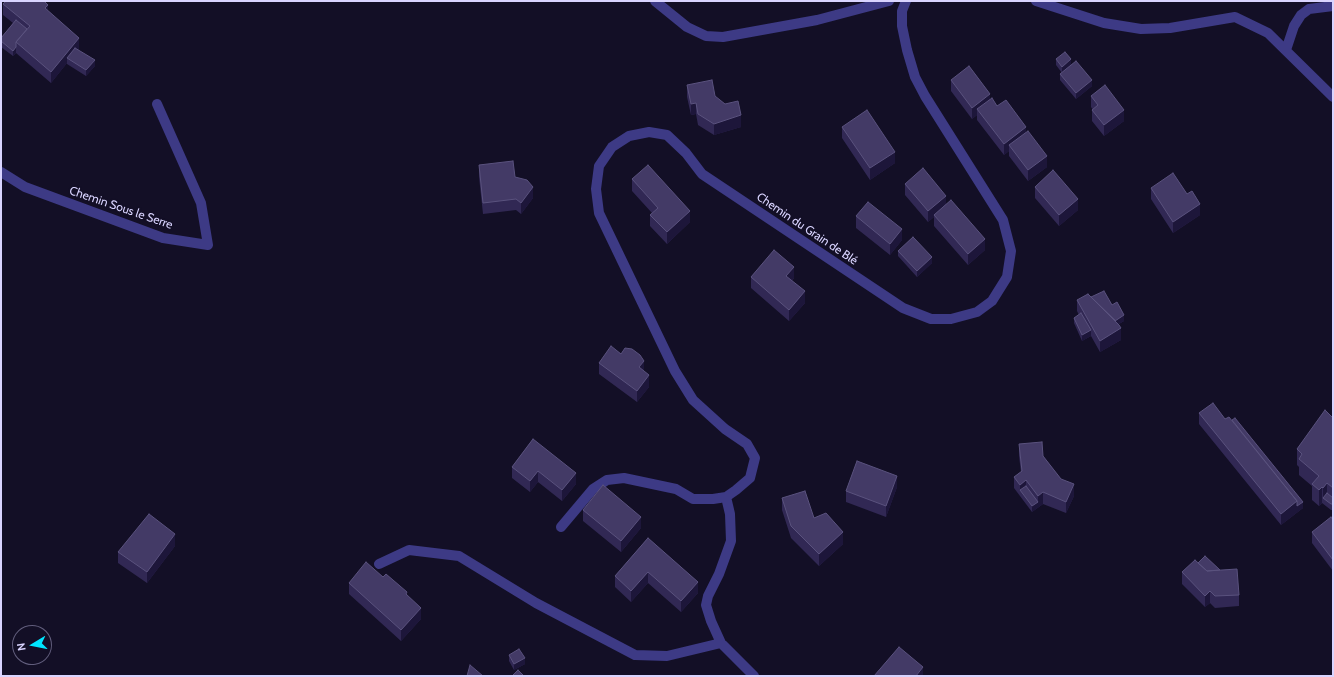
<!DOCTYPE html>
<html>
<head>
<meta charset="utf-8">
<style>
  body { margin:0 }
  #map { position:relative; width:1334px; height:677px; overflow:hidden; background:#130f26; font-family:Cabin,sans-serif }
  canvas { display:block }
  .frame { position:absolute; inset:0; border:2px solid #d9d4ff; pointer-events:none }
  .north { position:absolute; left:12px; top:625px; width:40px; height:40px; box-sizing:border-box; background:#130f26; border:1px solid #625e7d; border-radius:50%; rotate:260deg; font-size:11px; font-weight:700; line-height:16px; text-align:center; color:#d9d4ff }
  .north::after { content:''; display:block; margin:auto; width:14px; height:18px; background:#00e5ff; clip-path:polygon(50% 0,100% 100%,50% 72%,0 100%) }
</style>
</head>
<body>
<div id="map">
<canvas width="1334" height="677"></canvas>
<div class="frame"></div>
<div class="north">N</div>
</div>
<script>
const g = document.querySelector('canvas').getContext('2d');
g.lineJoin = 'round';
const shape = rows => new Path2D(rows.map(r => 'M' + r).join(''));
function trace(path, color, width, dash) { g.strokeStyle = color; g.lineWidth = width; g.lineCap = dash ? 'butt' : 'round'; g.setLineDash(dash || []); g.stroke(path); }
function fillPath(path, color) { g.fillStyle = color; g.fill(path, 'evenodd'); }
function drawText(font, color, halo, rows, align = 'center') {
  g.font = font + ' Cabin,sans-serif'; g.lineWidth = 3.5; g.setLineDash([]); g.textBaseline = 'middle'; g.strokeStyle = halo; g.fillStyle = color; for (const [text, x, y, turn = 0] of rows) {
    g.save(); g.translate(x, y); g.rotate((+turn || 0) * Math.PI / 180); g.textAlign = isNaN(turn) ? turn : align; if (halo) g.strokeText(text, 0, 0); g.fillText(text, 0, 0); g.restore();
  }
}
trace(shape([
  [655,1,687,27,706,36,723,37,817,20,889,1],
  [1036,1,1104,23,1141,29,1170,28,1235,17,1268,33,1333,97],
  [1286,50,1294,26,1301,15,1309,9,1333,6],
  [1,172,25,187,163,238,208,245,201,203,157,104],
  [726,497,730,514,731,541,719,574,708,596,706,605,711,621,721,643,754,676],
  [561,527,593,489,607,480,624,478,676,489,693,499,713,499,726,497,736,490,750,478,755,458,747,444,725,429,693,400,675,371,599,213,596,189,599,166,612,147,629,136,649,132,667,135,686,153,702,174,903,308,931,319,951,319,977,312,992,301,1007,277,1011,251,1003,220,925,96,915,77,907,50,902,26,902,11,906,1],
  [379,564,409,550,459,556,536,603,635,655,667,656,721,643]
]), '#3d3a85', 10);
fillPath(shape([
  [3,4,48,11,79,49,78,50,95,66,86,76,67,64,67,63,51,83,16,53,13,56,1,47,1,38,13,23,3,15],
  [1056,59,1071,65,1062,73,1056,65],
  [1060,74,1092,86,1076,99,1060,80],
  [951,80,990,99,1026,132,1047,167,1028,181,1009,156,1009,151,1004,155,977,120,977,115,972,119,951,91],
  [687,85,715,96,741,127,714,135,698,125,696,114,691,115,687,97],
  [1091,96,1124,121,1104,136,1092,121,1092,110,1093,110,1091,107],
  [842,127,895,163,870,180,842,138],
  [479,165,515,177,533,198,521,214,516,210,483,214,479,177],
  [632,179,690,222,667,244,650,226,650,215,652,213,632,191],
  [905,184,946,204,985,250,968,265,934,226,934,217,928,222,905,195],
  [1035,187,1078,210,1059,226,1035,198],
  [1151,188,1200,215,1173,233,1151,199],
  [856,216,902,240,890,255,856,228],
  [898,251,932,263,917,277,898,256],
  [751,277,794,278,792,281,805,303,789,321,751,288],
  [1091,297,1112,305,1124,321,1119,324,1121,340,1100,352,1091,336,1082,341,1074,323,1074,318,1079,315,1077,311,1077,300],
  [599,363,644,372,649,387,637,402,599,374],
  [1199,413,1225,419,1303,508,1281,525,1199,424],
  [1333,418,1333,510,1331,510,1322,503,1319,506,1312,500,1312,486,1299,475,1299,467,1297,465,1297,449],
  [533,439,576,484,562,501,538,482,530,492,512,478,512,467],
  [1019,444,1043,456,1074,496,1066,513,1043,504,1032,512,1014,488,1014,477,1021,472,1019,456],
  [897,487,886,517,846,502,846,491],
  [782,498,814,518,843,544,819,566,791,538,782,510],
  [583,510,641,528,621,552,583,521],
  [1333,520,1333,571,1312,543,1312,532],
  [648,538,698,593,681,612,648,583,631,602,615,587,615,576],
  [175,546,147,583,118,563,118,552],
  [1198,563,1239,595,1239,606,1215,608,1210,603,1205,607,1182,584,1182,572],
  [383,577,407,595,421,619,401,641,349,594,349,583],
  [509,655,525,664,514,670,509,661]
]), '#312854');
fillPath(shape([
  [48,5,48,16,45,8],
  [79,38,79,49,70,60,67,58,67,63,51,83,51,72],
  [16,47,16,53,13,56,13,51],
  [1071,59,1071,65,1062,73,1062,67],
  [95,60,95,66,86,76,86,70],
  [1092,80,1092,86,1076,99,1076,93],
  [990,94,990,105,977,109,977,115,972,119,972,108],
  [696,103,696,114,691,115,691,104],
  [1124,110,1124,121,1104,136,1104,125],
  [741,115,741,127,714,135,714,124],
  [1026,127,1026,138,1009,145,1009,151,1004,155,1004,144],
  [895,152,895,163,870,180,870,168],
  [1047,156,1047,167,1028,181,1028,170],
  [533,187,533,198,521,214,521,203],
  [946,196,946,207,934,215,934,217,928,222,928,211],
  [1078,199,1078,210,1059,226,1059,215],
  [1200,204,1200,215,1173,233,1173,222],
  [690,211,690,222,667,244,667,232],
  [902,229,902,240,890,255,890,244],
  [985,239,985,250,968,265,968,254],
  [932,257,932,263,917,277,917,271],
  [794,267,794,278,786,287,786,276],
  [805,291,805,303,789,321,789,310],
  [1124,315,1124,321,1115,326,1115,321],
  [1121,328,1121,340,1100,352,1100,341],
  [1091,330,1091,336,1082,341,1082,335],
  [644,361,644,372,639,367],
  [649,375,649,387,637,402,637,391],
  [538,471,538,482,530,492,530,481],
  [576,473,576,484,562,501,562,490],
  [897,476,897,487,886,517,886,506],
  [1026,480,1026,491,1020,490,1020,485],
  [1327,483,1327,499,1323,498,1323,504,1323,488],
  [1074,484,1074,496,1066,513,1066,502],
  [1322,487,1322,503,1319,506,1319,490],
  [1043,492,1043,504,1032,512,1032,506,1038,502,1038,496],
  [1297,501,1303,502,1303,508,1281,525,1281,514],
  [641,517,641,528,621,552,621,541],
  [843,532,843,544,819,566,819,554],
  [175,534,175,546,147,583,147,572],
  [648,572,648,583,631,602,631,591],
  [698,582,698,593,681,612,681,601],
  [1210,591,1210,603,1205,607,1205,596],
  [421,608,421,619,401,641,401,630],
  [525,658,525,664,514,670,514,664],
  [923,667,923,676,916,676]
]), '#1d163a');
const building = shape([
  [6,1,44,1,48,5,45,8,79,38,51,72,16,42,30,26,3,4,6,1],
  [16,20,27,29,16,42,16,47,13,51,1,41,1,38,16,20],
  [75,48,95,60,86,70,67,58,75,48],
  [1065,52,1071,59,1062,67,1056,59,1065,52],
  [1076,61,1092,80,1076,93,1060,74,1076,61],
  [969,66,990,94,972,108,951,80,969,66],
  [712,80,715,96,725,104,738,101,741,115,714,124,698,114,696,103,691,104,687,85,712,80],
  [1105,85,1124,110,1104,125,1092,110,1098,105,1091,96,1105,85],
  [992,98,997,106,1006,100,1026,127,1004,144,977,109,992,98],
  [867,110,895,152,870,168,842,127,867,110],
  [1028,131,1047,156,1028,170,1009,145,1028,131],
  [513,161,515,177,527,180,533,187,521,203,516,199,483,203,479,165,513,161],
  [648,165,690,211,667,232,650,215,658,208,632,179,648,165],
  [923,168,946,196,928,211,905,184,923,168],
  [1053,170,1078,199,1059,215,1035,187,1053,170],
  [1173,173,1187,194,1192,191,1200,204,1173,222,1151,188,1173,173],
  [951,200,985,239,968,254,934,215,951,200],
  [868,202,902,229,890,244,856,216,868,202],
  [913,237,932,257,917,271,898,251,913,237],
  [774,250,794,267,786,276,805,291,789,310,751,277,774,250],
  [1104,291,1112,305,1117,302,1124,315,1115,321,1116,321,1091,297,1104,291],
  [1088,294,1119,325,1121,328,1100,341,1077,300,1088,294],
  [1081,313,1091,330,1082,335,1074,318,1081,313],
  [611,346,621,354,625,348,632,349,640,355,644,361,639,367,649,375,637,391,599,363,611,346],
  [1213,403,1225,419,1229,417,1297,501,1281,514,1199,413,1213,403],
  [1325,410,1333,418,1333,488,1327,483,1323,488,1322,487,1319,490,1312,484,1319,476,1299,459,1302,454,1297,449,1325,410],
  [1235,418,1303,502,1297,506,1297,501,1232,420,1235,418],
  [533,439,576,473,562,490,538,471,530,481,512,467,533,439],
  [1042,442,1043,456,1061,479,1074,484,1066,502,1043,492,1038,496,1026,480,1020,485,1014,477,1022,471,1019,444,1042,442],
  [857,461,897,476,886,506,846,491,857,461],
  [603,485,641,517,621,541,583,510,603,485],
  [1026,486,1038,502,1032,506,1020,490,1026,486],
  [805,491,814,518,826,513,843,532,819,554,791,526,782,498,805,491],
  [1327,493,1333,498,1333,504,1331,504,1323,498,1327,493],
  [149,514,175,534,147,572,118,552,149,514],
  [1331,517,1333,520,1333,560,1312,532,1331,517],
  [648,538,698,582,681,601,648,572,631,591,615,576,648,538],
  [1205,556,1220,570,1207,571,1198,563,1205,556],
  [1195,560,1207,571,1237,569,1239,595,1215,596,1210,591,1205,596,1182,572,1195,560],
  [366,562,383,577,386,574,407,592,406,594,421,608,401,630,349,583,366,562],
  [899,647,923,667,916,676,874,676,899,647],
  [519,649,525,658,514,664,509,655,519,649],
  [470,665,483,676,467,676,470,665],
  [518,670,524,676,512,676,518,670]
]);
fillPath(building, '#433a66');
trace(building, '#5a527e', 1);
drawText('12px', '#d9d4ff', '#130f26', [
  ["Chemin Sous le Serre",121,208,19],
  ["Chemin du Grain de Blé",807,229,34]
]);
</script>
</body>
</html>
